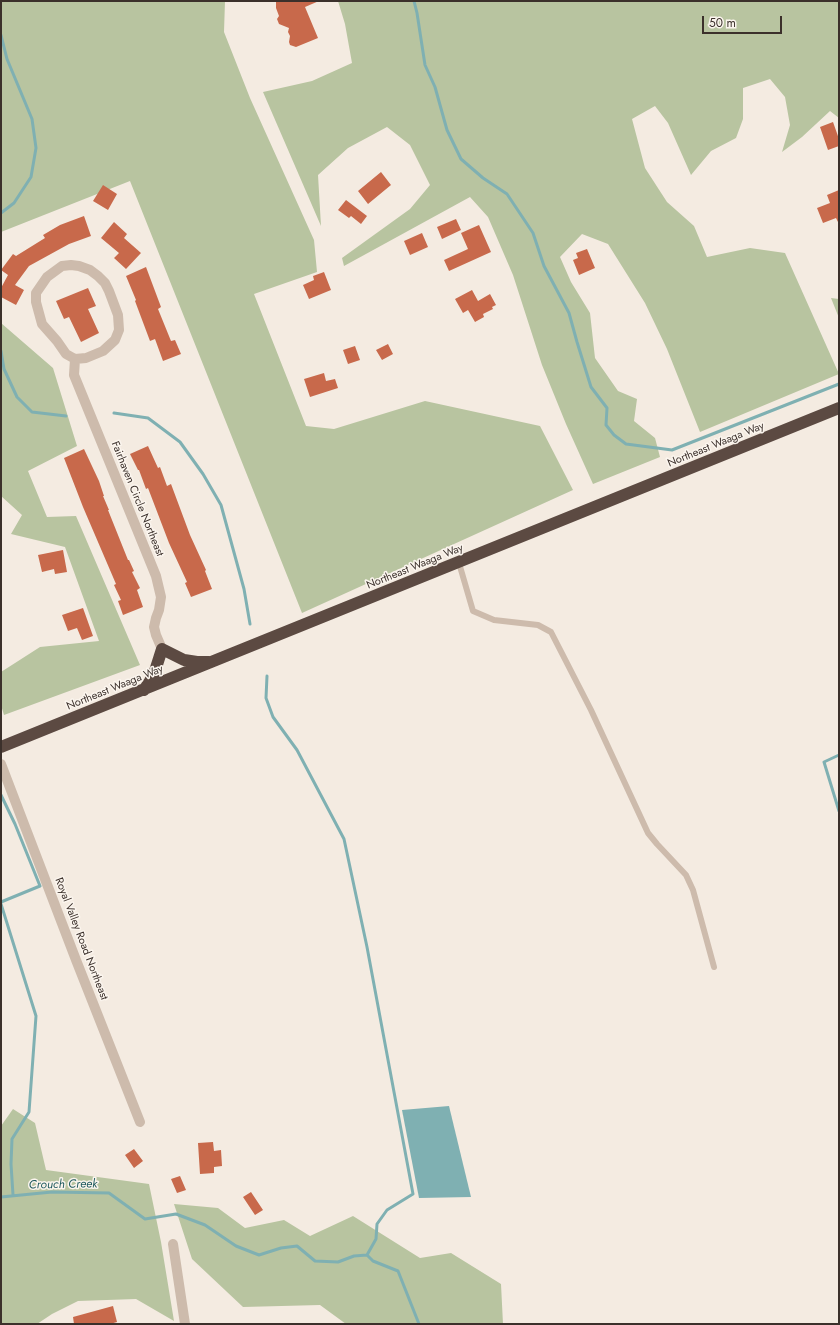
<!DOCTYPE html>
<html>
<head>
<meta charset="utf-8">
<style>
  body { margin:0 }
  #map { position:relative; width:840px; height:1325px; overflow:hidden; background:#f4ebe1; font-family:Jost,sans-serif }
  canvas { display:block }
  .frame { position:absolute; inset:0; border:2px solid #3b302b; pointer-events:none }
  .scale { position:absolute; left:702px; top:16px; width:80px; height:18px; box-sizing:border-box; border:2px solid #3b302b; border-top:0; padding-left:5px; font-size:12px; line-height:14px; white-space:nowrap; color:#3b302b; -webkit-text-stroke:3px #fbf5ee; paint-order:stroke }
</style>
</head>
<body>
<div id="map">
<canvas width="840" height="1325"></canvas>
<div class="frame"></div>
<div class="scale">50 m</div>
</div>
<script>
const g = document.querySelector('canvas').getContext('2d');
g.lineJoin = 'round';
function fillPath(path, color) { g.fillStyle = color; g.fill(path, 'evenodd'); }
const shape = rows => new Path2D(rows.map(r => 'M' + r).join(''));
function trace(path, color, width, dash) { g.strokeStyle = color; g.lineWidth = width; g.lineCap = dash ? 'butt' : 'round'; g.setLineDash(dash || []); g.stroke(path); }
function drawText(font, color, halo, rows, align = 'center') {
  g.font = font + ' Jost,sans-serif'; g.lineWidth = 3; g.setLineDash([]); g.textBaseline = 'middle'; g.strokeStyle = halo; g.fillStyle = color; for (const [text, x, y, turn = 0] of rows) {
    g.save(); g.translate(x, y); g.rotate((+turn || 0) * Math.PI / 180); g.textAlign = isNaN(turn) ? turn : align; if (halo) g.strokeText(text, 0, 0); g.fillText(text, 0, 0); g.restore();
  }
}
fillPath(shape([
  [1,1,225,1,224,32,250,98,314,240,317,272,254,294,306,426,334,429,425,401,540,426,573,490,302,613,130,181,1,232],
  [338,1,839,1,839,118,830,111,802,137,782,152,790,125,785,97,770,79,743,88,743,119,736,138,711,151,691,175,668,123,655,106,632,119,645,168,667,202,694,226,707,257,750,248,785,253,839,374,700,432,667,349,645,303,608,244,582,234,560,257,571,282,590,313,595,358,618,391,637,399,634,421,655,438,660,457,593,484,566,424,542,365,513,275,488,217,470,197,344,266,342,258,410,209,430,185,410,145,387,127,348,148,318,175,321,226,263,92,312,81,352,63,345,24],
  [831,298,839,299,839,318],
  [1,323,53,368,77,446,28,471,47,517,76,516,140,665,4,715,1,705,1,672,40,647,99,641,65,547,11,534,22,515,1,496],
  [13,1109,35,1123,46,1170,149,1184,161,1242,174,1321,136,1299,78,1301,52,1314,37,1324,1,1324,1,1126],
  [174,1204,218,1208,245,1228,284,1220,310,1236,353,1216,420,1258,451,1253,501,1284,503,1324,346,1324,320,1305,243,1307,192,1259]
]), '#b8c4a0');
fillPath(shape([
  [449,1106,471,1197,419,1198,402,1110]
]), '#7fb0b2');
trace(shape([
  [414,1,417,13,425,65,435,87,447,130,461,159,483,178,507,194,533,233,544,266,569,313,577,342,591,387,607,408,606,425,614,435,626,444,672,450,839,384],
  [1,35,7,59,32,119,36,148,31,177,14,203,1,213],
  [1,351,4,369,17,397,32,412,66,416],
  [114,413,148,418,180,442,203,474,221,505,244,589,250,624],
  [267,676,266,698,273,717,297,750,344,839,367,947,413,1194,387,1210,377,1224,376,1239,367,1255],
  [839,755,824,762,839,811],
  [1,795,15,824,40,886,1,902],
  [1,904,36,1016,29,1112,12,1139,11,1164,13,1195],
  [1,1197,52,1192,109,1193,145,1219,176,1214,205,1225,236,1246,259,1255,281,1248,297,1246,315,1261,338,1262,354,1256,367,1255,373,1261,398,1271,419,1324]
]), '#7fb0b2', 3);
fillPath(shape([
  [276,1,319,1,305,7,318,38,296,47,290,45,289,42,290,36,288,32,289,28,279,24,277,19,279,16,276,8],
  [833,122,839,139,839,146,828,150,820,127],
  [381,172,391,185,368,204,358,191],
  [103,185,117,194,108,210,93,201],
  [839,190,839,224,836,218,823,223,817,208,830,203,827,195],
  [346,200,367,216,361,224,351,216,349,218,338,210],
  [84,216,91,236,69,244,29,266,15,285,24,290,16,305,1,297,1,288,8,275,1,270,13,254,16,256,45,238,43,235,60,225],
  [456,219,461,230,442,239,437,227],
  [114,222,127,234,124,238,141,253,126,269,114,258,119,253,101,238],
  [479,225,491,252,449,271,444,260,468,249,461,233],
  [422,233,428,247,410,255,404,241],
  [587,249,595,268,579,275,573,260,578,258,576,253],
  [146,267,161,307,158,309,171,341,175,340,181,354,163,361,155,339,150,341,135,301,136,300,126,276],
  [324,272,331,290,309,299,303,285,314,280,313,276],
  [88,288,96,306,88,309,99,333,81,342,69,317,64,319,56,301],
  [472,290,478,301,490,294,496,305,492,307,493,309,483,314,484,317,475,322,468,310,463,313,455,299],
  [388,344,393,354,382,360,376,350],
  [355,346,360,360,348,364,343,350],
  [324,373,326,381,335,379,338,388,310,397,304,379],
  [148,446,158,468,160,467,167,486,171,484,190,535,206,570,205,571,212,589,191,597,185,583,187,582,169,543,148,488,146,489,139,470,138,470,130,454],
  [84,449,99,481,104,496,103,496,109,510,108,510,128,560,129,560,134,571,132,572,140,588,137,590,143,607,123,615,118,601,121,600,114,585,116,584,83,507,64,458],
  [63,550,67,572,55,574,54,569,42,572,38,555],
  [83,608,93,636,82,640,77,628,68,631,62,615],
  [213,1142,214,1151,221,1150,222,1166,214,1167,214,1173,200,1174,198,1143],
  [134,1149,143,1161,134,1168,125,1155],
  [180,1176,186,1190,177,1193,171,1179],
  [251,1192,263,1210,255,1215,243,1197],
  [113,1306,117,1322,110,1324,74,1324,73,1317]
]), '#c8694b');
trace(shape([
  [459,563,473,611,494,620,538,625,551,632,591,710,648,833,657,844,686,875,693,890,714,967]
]), '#cdbbac', 6);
trace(shape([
  [75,359,66,354,57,341,42,324,36,302,36,293,47,277,62,266,71,265,79,266,90,270,98,276,105,283,109,291,118,315,119,330,115,340,103,351,86,358,75,359,74,375,156,576,161,597,159,610,156,618,154,627,156,635,162,649],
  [1,764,76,960,140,1122],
  [173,1244,185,1324]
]), '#cdbbac', 10);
trace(shape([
  [144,690,150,681,155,671,162,649,184,660,197,662,209,662],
  [1,747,839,408]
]), '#5c4a42', 12);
drawText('11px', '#3b302b', '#fbf5ee', [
  ["Northeast Waaga Way",716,445,-22],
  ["Fairhaven Circle Northeast",137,499,68],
  ["Northeast Waaga Way",415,567,-22],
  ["Northeast Waaga Way",115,688,-22],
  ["Royal Valley Road Northeast",81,939,69]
]);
drawText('italic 12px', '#1f5a5e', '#fbf5ee', [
  ["Crouch Creek",63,1185,-1]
]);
</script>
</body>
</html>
